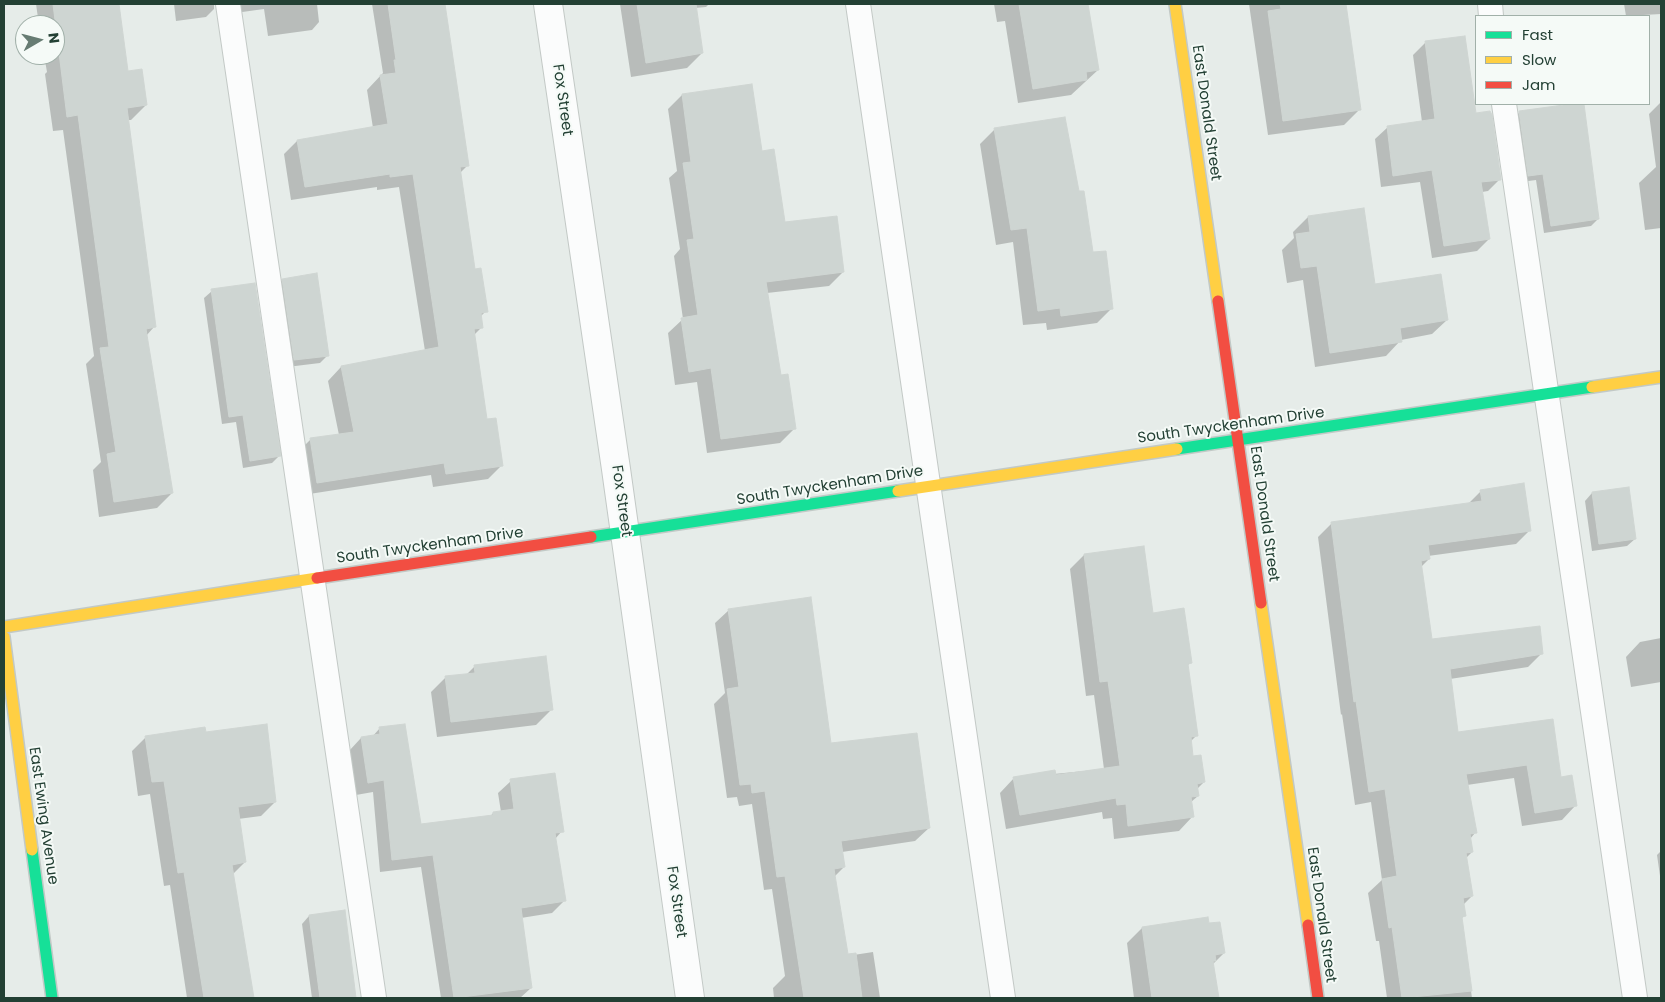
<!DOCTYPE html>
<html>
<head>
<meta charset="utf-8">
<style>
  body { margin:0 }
  #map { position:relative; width:1665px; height:1002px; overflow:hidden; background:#e6ece9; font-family:Poppins,sans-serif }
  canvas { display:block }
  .frame { position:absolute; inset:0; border:5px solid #234034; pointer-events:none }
  .legend { position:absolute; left:1475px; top:15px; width:175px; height:90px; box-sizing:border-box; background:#f5faf7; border:1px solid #a1b0a9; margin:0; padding:6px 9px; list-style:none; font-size:15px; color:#234034 }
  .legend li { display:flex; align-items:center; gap:10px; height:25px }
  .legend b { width:25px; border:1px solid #a1b0a9 }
  .north { position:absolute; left:15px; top:15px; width:50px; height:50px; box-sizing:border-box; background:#f5faf7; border:1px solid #a1b0a9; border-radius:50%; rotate:82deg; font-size:14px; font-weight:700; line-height:20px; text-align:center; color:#234034 }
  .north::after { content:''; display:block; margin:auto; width:18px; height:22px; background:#677c73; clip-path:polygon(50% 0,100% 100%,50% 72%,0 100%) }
</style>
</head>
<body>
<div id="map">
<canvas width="1665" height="1002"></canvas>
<div class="frame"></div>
<ul class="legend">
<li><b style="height:6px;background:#16e098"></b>Fast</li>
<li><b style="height:6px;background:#ffcf43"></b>Slow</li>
<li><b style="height:6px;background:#f24e42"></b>Jam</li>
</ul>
<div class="north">N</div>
</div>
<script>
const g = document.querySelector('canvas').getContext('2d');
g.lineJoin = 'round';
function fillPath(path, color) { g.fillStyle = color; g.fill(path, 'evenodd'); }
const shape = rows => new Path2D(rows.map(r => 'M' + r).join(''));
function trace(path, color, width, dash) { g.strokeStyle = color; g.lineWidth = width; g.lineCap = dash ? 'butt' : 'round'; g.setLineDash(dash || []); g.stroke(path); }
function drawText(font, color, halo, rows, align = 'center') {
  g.font = font + ' Poppins,sans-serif'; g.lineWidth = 4; g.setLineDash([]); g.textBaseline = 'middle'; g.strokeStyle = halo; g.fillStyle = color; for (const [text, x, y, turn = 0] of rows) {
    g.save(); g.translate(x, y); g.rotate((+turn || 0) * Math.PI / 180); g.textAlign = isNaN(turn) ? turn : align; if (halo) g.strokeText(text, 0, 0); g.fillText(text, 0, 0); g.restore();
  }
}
fillPath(shape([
  [36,4,117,4,127,72,146,105,131,120,128,120,154,327,146,336,172,493,157,508,99,517,93,470,101,462,86,364,94,356,63,130,53,131,45,74,47,72,44,55,55,55,55,25,39,25],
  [174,4,214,4,214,9,206,17,176,21],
  [232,4,317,4,319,22,312,30,268,36,264,9,235,13],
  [372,4,444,4,468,165,460,173,474,271,486,311,480,317,482,327,474,335,486,420,502,465,488,479,433,487,431,475,303,495,297,453,311,439,339,435,328,381,341,367,425,351,399,187,377,190,377,187,291,200,284,154,297,141,373,128,367,90,383,73],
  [620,4,709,4,706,7,695,8,702,53,687,68,631,77],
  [994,4,1087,4,1098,70,1071,95,1018,103,1005,21,997,22],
  [1249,4,1345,4,1359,110,1344,125,1268,135],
  [1624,4,1661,4,1661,14,1626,16],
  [1425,43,1475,114,1500,179,1488,191,1482,192,1489,239,1477,251,1432,258,1420,182,1381,187,1375,139,1388,127,1422,122,1413,55],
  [682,95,761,152,784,224,843,272,829,286,767,293,780,376,794,429,780,443,707,453,697,382,675,385,668,333,683,319,674,256,680,249,669,178,677,171,668,109],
  [1661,102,1661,228,1645,230,1639,183,1656,167,1649,114],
  [1583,104,1598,219,1591,226,1544,233,1536,180,1521,182,1512,120,1520,112],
  [995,129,1078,193,1092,254,1112,308,1097,323,1047,330,1046,323,1023,325,1013,242,996,245,980,144],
  [1308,217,1374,286,1447,320,1432,334,1401,340,1386,356,1315,367,1303,280,1287,283,1282,250,1294,238,1293,232],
  [283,280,328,355,320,363,287,367,275,287],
  [212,291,279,456,272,463,243,468,236,422,222,424,204,298],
  [1481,491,1530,530,1516,544,1428,556,1429,559,1421,567,1431,641,1542,653,1528,667,1450,679,1457,734,1560,778,1575,806,1562,820,1522,826,1514,778,1467,785,1475,833,1470,839,1472,852,1466,858,1472,896,1463,905,1464,916,1461,919,1472,998,1387,998,1379,941,1376,941,1368,893,1382,880,1371,802,1355,805,1342,714,1341,715,1318,537,1332,523,1468,504],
  [1592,493,1635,539,1627,546,1592,551,1585,501],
  [1084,555,1152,614,1190,663,1187,666,1197,735,1190,742,1192,758,1204,782,1197,789,1198,796,1191,802,1193,816,1179,831,1114,839,1112,818,1103,819,1102,812,1006,829,1000,793,1014,778,1104,769,1094,695,1086,696,1070,569],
  [729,610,830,744,929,828,915,841,842,852,844,867,834,877,847,956,873,952,880,998,774,998,773,988,785,976,772,889,764,890,752,804,739,806,737,797,727,798,714,704,725,693,715,623],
  [1661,638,1661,682,1631,687,1626,657,1640,642],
  [475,666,551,710,536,725,437,737,431,692,446,677,466,675],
  [380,728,420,825,490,817,493,813,501,812,498,793,511,781,562,831,555,839,564,901,552,913,521,918,531,988,520,998,441,998,421,867,380,872,373,792,356,795,349,751,361,738,372,737],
  [205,733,275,802,261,816,238,819,245,862,232,875,251,998,187,998,170,885,164,886,150,794,138,796,132,751,146,737],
  [1661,851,1661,883,1657,855],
  [344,911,355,998,312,998,302,924,309,916],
  [1208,925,1224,953,1213,964,1218,998,1134,998,1127,943,1142,928]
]), '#0003');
const building = shape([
  [53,4,119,4,128,71,142,69,147,105,127,108,156,327,146,329,173,493,114,502,107,454,116,452,100,348,109,347,78,115,67,117,53,4],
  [388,4,445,4,469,166,460,167,475,269,481,268,488,312,481,313,483,328,474,329,487,419,496,418,503,466,446,474,444,463,317,483,310,438,354,432,341,366,439,347,413,174,390,177,390,174,305,187,297,140,388,124,380,75,396,73,394,60,396,60,388,4],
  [637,4,696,4,703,53,646,63,637,4],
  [1019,4,1088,4,1099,70,1086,72,1087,80,1033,89,1019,4],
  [1280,4,1346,4,1361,110,1283,121,1268,11,1281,9,1280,4],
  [1465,36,1476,113,1490,111,1492,115,1501,180,1481,182,1490,239,1444,246,1432,170,1393,176,1387,126,1435,119,1425,41,1465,36],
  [752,84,762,151,774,149,785,222,837,216,844,272,766,282,781,375,788,374,796,429,721,439,711,368,689,372,681,318,698,315,687,240,694,239,683,163,691,162,682,94,752,84],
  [1571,104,1584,104,1599,219,1551,226,1543,174,1528,176,1519,111,1571,104],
  [1065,117,1079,191,1084,191,1093,252,1106,251,1113,309,1061,316,1060,308,1038,311,1027,228,1011,230,994,128,1065,117],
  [1364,208,1375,284,1441,274,1448,320,1400,328,1402,342,1330,353,1317,266,1301,268,1296,234,1310,232,1308,216,1364,208],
  [317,273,329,356,294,360,282,279,317,273],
  [255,283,281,456,250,461,243,415,229,417,211,289,255,283],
  [1524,483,1531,531,1428,545,1430,559,1421,561,1432,639,1540,626,1543,654,1450,669,1458,732,1553,719,1561,777,1572,775,1577,806,1535,813,1527,765,1466,774,1477,833,1470,834,1473,852,1466,853,1473,896,1463,898,1466,916,1462,917,1472,991,1402,998,1392,927,1389,928,1382,879,1397,876,1385,789,1369,792,1356,701,1354,702,1331,522,1482,501,1480,490,1524,483],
  [1629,487,1636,539,1599,544,1592,492,1629,487],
  [1144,546,1153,613,1184,608,1192,663,1188,664,1198,736,1191,737,1193,756,1201,755,1205,782,1197,784,1199,796,1191,797,1194,817,1128,826,1126,804,1117,805,1116,798,1020,815,1013,777,1055,770,1056,775,1120,766,1108,681,1100,682,1084,554,1144,546],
  [811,597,831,743,917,733,930,828,841,841,845,867,834,869,848,954,856,953,862,998,804,998,785,876,777,877,765,791,752,793,751,784,740,785,727,689,739,687,728,609,811,597],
  [546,656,553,710,451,722,445,676,475,673,474,665,546,656],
  [267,724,276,802,238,807,246,862,232,865,254,998,204,998,184,872,178,873,164,781,152,782,145,736,205,727,206,732,267,724],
  [405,724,421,824,493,815,493,812,514,809,510,779,555,773,564,832,555,833,566,901,521,908,532,988,454,998,433,855,392,860,384,780,368,783,361,737,380,734,379,727,405,724],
  [345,910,356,998,320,998,309,915,345,910],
  [1208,917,1209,923,1220,922,1225,953,1215,955,1216,961,1213,961,1219,998,1152,998,1142,927,1208,917]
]);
fillPath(building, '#ced5d2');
trace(building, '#cfd5d2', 1);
const lane = shape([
  [228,4,374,998],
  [858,4,1003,998],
  [1490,4,1491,16],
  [1504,104,1635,998]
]);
const street = shape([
  [548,4,616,469,690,998]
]);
const fast = shape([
  [1177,449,1592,387],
  [591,537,898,491],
  [32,850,52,998]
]);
const slow = shape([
  [1175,4,1218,301],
  [1592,387,1661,377],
  [898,491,1177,449],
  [1261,603,1308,925],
  [4,627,317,578],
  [4,637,32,850]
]);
const jam = shape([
  [1218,301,1261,603],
  [317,578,591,537],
  [1308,925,1318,998]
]);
trace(lane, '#c3c9c6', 26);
trace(street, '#c3c9c6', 30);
trace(fast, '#c2c9c6', 14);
trace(slow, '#c2c9c6', 14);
trace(jam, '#c2c9c6', 14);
trace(lane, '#fbfcfc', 24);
trace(street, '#fbfcfc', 28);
trace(fast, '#16e098', 11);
trace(slow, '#ffcf43', 11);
trace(jam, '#f24e42', 11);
drawText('15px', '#234034', '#f5faf7', [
  ["Fox Street",562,100,82],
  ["East Donald Street",1206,113,82],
  ["South Twyckenham Drive",1231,426,-8],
  ["South Twyckenham Drive",830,486,-9],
  ["Fox Street",621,501,82],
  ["East Donald Street",1264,514,82],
  ["South Twyckenham Drive",430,546,-8],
  ["East Ewing Avenue",43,816,82],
  ["Fox Street",676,902,82],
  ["East Donald Street",1321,915,82]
]);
</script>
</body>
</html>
